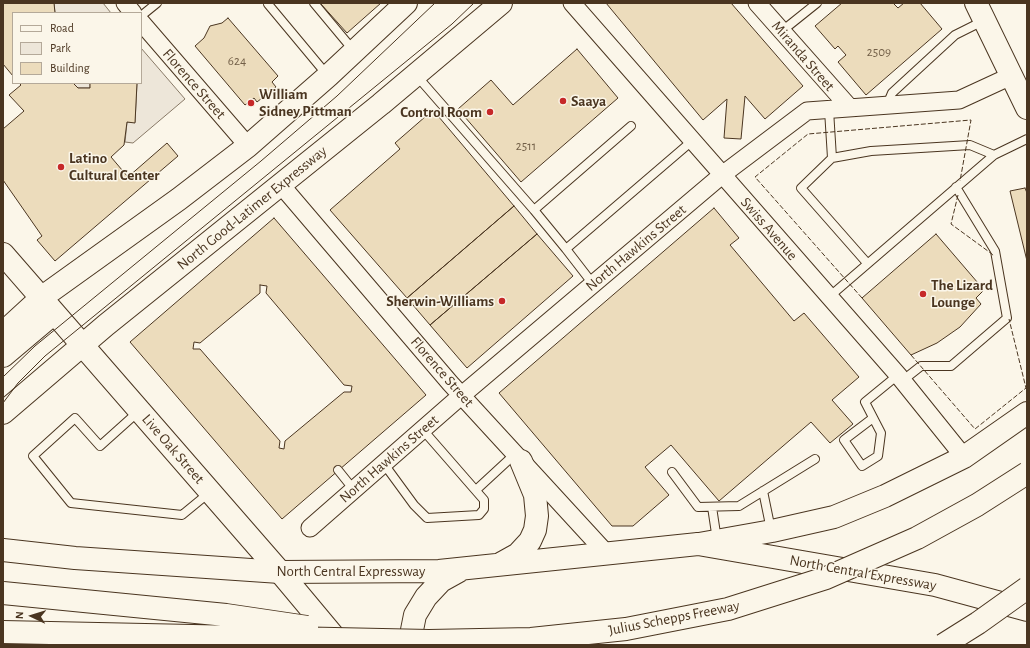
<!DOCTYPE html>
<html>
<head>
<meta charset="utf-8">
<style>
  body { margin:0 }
  #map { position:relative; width:1030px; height:648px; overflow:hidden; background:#fbf6e9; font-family:"Alegreya Sans",sans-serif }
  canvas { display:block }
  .frame { position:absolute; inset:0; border:4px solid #4a3520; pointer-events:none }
  .legend { position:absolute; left:12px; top:12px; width:130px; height:72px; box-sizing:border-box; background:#fbf6e9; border:1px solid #b4a999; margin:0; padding:5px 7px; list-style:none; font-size:12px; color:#4a3520 }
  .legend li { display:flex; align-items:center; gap:8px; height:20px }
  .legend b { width:20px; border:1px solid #b4a999 }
  .north { position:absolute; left:12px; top:596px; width:40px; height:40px; -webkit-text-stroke:3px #fbf6e9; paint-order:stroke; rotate:274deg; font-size:11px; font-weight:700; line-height:16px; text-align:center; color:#4a3520 }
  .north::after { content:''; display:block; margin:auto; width:14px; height:18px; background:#4a3520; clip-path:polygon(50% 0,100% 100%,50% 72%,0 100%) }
</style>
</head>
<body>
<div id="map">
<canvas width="1030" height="648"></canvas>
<div class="frame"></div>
<ul class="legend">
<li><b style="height:5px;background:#fbf6e9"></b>Road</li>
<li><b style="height:11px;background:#ede6d9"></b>Park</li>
<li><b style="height:11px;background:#ecdcbc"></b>Building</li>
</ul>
<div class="north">N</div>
</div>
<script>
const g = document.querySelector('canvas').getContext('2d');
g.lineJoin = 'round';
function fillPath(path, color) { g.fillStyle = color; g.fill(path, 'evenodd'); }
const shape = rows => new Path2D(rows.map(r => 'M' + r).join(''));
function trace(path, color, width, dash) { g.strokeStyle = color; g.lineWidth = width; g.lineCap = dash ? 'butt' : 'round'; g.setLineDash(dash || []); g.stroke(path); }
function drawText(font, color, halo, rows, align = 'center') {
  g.font = font + ' "Alegreya Sans",sans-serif'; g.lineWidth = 3; g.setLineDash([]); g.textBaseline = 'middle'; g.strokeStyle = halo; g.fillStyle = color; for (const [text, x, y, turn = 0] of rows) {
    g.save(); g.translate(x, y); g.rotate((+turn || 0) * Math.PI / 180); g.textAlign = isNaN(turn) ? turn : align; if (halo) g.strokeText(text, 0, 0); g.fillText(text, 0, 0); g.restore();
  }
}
const green = shape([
  [54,3,103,3,111,13,55,13,54,3],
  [141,48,185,99,133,143,125,142,127,122,135,122,137,83,141,83,141,48],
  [73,83,90,83,90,88,78,88,73,83]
]);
fillPath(green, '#ede6d9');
trace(green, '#887966', 1);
const building = shape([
  [3,3,54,3,55,13,13,13,13,76,3,64,3,3],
  [320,3,381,3,347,33,320,3],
  [606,3,731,3,803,86,765,119,745,96,741,139,724,138,727,99,703,120,606,3],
  [842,3,893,3,898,8,904,3,920,3,942,29,866,95,838,62,846,55,838,46,835,49,815,26,842,3],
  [228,18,278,76,272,82,276,87,257,102,254,98,245,105,195,46,204,38,210,26,222,23,228,18],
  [577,49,618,98,521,182,458,109,491,80,513,105,577,49],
  [19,83,73,83,78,88,90,88,90,83,137,83,135,123,127,122,124,145,111,157,128,177,167,143,178,156,55,261,37,240,42,236,3,180,3,129,24,111,9,95,21,85,19,83],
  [433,110,514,206,407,298,330,210,400,149,395,143,433,110],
  [1025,188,1027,193,1027,261,1010,191,1025,188],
  [514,206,537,234,430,325,407,298,514,206],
  [714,208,739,238,730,245,794,321,804,313,859,377,832,400,853,424,830,443,811,422,719,501,671,445,645,467,669,495,633,526,612,526,499,393,714,208],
  [274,218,426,395,282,519,130,342,274,218],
  [260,285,267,286,266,293,344,385,352,386,351,392,344,392,285,441,284,449,279,448,280,441,200,349,193,349,194,342,200,343,260,293,260,285],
  [537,234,573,276,467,368,430,325,537,234],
  [936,234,984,290,976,298,981,304,960,327,937,343,911,355,862,298,936,234]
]);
fillPath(building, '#ecdcbc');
trace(building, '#4a3520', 1);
const lane = shape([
  [314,3,354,51],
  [268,4,328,76],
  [141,16,157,3],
  [782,31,817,3],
  [416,75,534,210],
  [887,105,892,93,955,35,983,21],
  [829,110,832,158],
  [631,126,534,210,566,249,692,141],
  [566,249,593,284],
  [867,263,801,188,832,158,871,151,970,145,994,155],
  [829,297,994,155,1027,139],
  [902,381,921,366,951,366,1007,318,995,251,956,187],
  [139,411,100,446,75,418,33,456,71,503,182,515,210,492],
  [873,418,844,440,862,466,878,456,881,433,865,402,898,375],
  [384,464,414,505,427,518,479,515,484,509,484,500,423,430],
  [338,470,354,490],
  [672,472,698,507,739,506,815,459],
  [476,490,515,454],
  [763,491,771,530],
  [712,507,717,540]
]);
const street = shape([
  [125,3,133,13],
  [572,3,898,375,964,457],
  [757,3,850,108],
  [141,22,248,146],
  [281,185,450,383,607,554],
  [310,528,462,395,722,175,807,111,959,100,1011,76]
]);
const secondary = shape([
  [976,3,1027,108],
  [3,254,280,572,341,645],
  [3,333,41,298,179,199,248,146,328,76,406,3],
  [3,356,54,313],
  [3,413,106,325,381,104,501,3],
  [699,544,772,531,834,517,885,496,964,457,1027,413]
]);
const primary = shape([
  [3,550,75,558,280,572,439,571,698,544,935,585,1027,610],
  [500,564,518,554,530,541,535,530,537,516,535,495,521,461],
  [413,645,412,630,415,615,426,597,441,581,459,571]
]);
trace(lane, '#4a3520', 10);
trace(street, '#4a3520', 19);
trace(secondary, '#4a3520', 24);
trace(primary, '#4a3520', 24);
trace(lane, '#fbf6e9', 8);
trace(street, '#fbf6e9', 17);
trace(secondary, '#fbf6e9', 22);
trace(primary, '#fbf6e9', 22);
trace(shape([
  [3,377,35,346,261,161,337,96,435,3],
  [3,403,18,383,45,356,452,24,474,3]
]), '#4a3520', 1);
const highwayBridge = shape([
  [3,593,226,615,307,627],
  [3,632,429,641,531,639,626,629,728,609,826,578,917,538,977,505,1027,473],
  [943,645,978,623,1027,588]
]);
trace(highwayBridge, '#4a3520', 24, []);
trace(highwayBridge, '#fbf6e9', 22);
trace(shape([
  [958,195,951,224,992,254,993,256],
  [862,298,755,177,808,134,971,120,960,181],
  [911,355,975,429,1026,388,1009,319]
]), '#4a3520', 1, [5, 2]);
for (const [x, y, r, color] of [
  [563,101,4,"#c62828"],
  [251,103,4,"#c62828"],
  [490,112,4,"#c62828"],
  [61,167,4,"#c62828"],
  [923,294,4,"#c62828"],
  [502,301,4,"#c62828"]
]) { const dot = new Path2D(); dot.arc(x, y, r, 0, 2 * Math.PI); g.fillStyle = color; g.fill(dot); trace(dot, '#fbf6e9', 1.5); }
drawText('13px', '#725f47', null, [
  ["2509",879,52],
  ["624",237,61],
  ["2511",526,146]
]);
drawText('15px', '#4a3520', '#fbf6e9', [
  ["Miranda Street",803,56,49],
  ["Florence Street",194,84,49],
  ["North Good-Latimer Expressway",252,208,-39],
  ["Swiss Avenue",769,229,49],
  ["North Hawkins Street",636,248,-40],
  ["Florence Street",442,372,49],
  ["Live Oak Street",173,449,49],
  ["North Hawkins Street",389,459,-41],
  ["North Central Expressway",351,571],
  ["North Central Expressway",863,573,10],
  ["Julius Schepps Freeway",674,618,-11]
]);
drawText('bold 15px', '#4a3520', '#fbf6e9', [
  ["William",259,94],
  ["Sidney Pittman",259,111],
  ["Saaya",571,101],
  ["Control Room",482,112,"right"],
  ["Latino",69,158],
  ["Cultural Center",69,175],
  ["The Lizard",931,285],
  ["Lounge",931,302],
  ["Sherwin-Williams",494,301,"right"]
], 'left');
</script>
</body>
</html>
